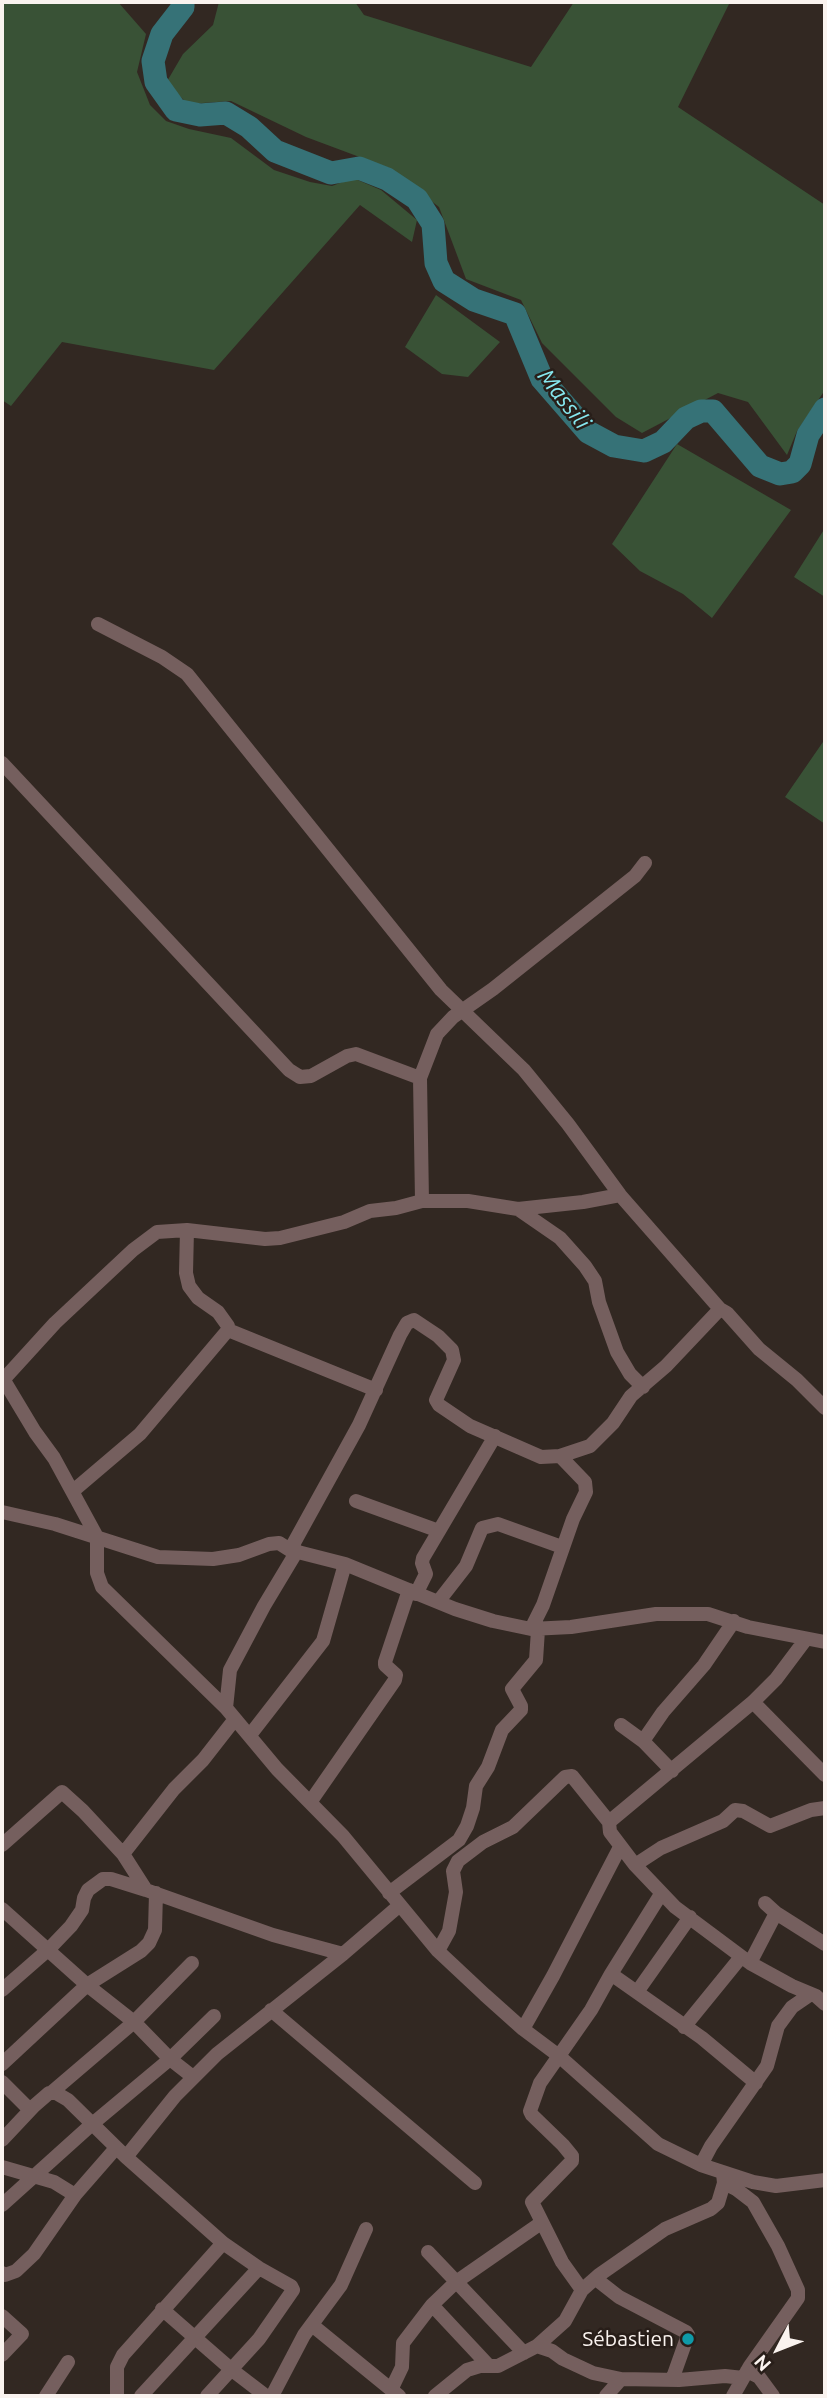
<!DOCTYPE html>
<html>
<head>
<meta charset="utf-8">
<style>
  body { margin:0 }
  #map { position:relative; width:827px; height:2398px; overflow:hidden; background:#322822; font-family:Ubuntu,sans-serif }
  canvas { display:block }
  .frame { position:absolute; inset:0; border:4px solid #faf3ef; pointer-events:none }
  .north { position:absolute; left:743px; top:2314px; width:70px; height:70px; -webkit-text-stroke:5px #281e19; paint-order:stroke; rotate:228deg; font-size:19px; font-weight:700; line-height:28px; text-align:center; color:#faf3ef }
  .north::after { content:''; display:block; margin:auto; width:24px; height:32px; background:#faf3ef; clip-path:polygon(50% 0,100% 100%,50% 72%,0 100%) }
</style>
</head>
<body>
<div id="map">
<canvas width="827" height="2398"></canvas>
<div class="frame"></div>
<div class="north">N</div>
</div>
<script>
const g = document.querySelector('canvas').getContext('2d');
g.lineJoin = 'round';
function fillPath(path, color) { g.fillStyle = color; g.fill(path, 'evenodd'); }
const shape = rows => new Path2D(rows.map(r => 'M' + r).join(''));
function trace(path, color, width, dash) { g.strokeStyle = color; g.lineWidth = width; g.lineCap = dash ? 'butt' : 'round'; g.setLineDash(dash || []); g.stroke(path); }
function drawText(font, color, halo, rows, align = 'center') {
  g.font = font + ' Ubuntu,sans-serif'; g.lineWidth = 5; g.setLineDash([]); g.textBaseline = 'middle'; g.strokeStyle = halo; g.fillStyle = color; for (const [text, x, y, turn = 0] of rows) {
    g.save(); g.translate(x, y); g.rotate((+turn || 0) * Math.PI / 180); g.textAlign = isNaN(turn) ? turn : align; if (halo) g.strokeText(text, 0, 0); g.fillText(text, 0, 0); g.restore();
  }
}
fillPath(shape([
  [2,2,118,2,146,34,137,72,150,105,166,121,189,129,231,138,274,170,310,182,332,186,353,178,381,190,417,220,412,242,360,205,214,370,62,342,11,406,2,400],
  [219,2,355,2,364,15,531,67,574,2,730,2,678,107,825,205,825,390,797,431,787,455,748,402,718,393,642,433,616,417,542,343,521,300,466,279,439,207,389,168,306,137,231,101,188,104,166,83,183,54,213,25],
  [436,295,500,342,468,377,442,374,405,347],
  [677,444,791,510,712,618,683,594,640,571,612,544],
  [825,528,825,597,794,577],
  [825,739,825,824,785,797]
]), '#395236');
trace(shape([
  [183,2,183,7,162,34,153,61,156,82,176,110,200,115,226,113,249,127,275,151,331,173,359,168,387,179,417,199,433,224,436,263,444,281,474,300,515,314,542,379,588,432,614,446,644,451,663,442,686,418,701,411,713,411,760,466,780,474,792,472,800,464,808,435,825,409]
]), '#367277', 23);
trace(shape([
  [98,624,162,657,187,674,441,990,524,1070,568,1124,620,1195,720,1309],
  [2,763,289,1070,300,1077,311,1076,347,1056,356,1054,420,1078],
  [422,1201,420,1078,437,1034,453,1017,493,989,635,876,645,863],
  [518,1209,583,1202,620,1195],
  [228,1330,376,1390],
  [2,1377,35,1432,54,1458,97,1537,97,1573,102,1587,226,1708,277,1769,343,1836,438,1951,485,1995,523,2029,559,2056,658,2144,701,2165,753,2182,776,2186,825,2180],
  [3,1380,55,1323,133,1250,157,1232,187,1230,265,1239,280,1238,344,1222,370,1211,396,1208,422,1201,468,1201,518,1209,560,1238,585,1266,595,1281,599,1302,617,1352,630,1374,643,1387],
  [73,1491,140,1434,228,1330,228,1326,218,1312,198,1298,189,1286,186,1273,187,1230],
  [356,1501,439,1531],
  [2,1512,55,1524,158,1557,213,1559,239,1555,269,1544,279,1543,290,1550,345,1564,455,1609,493,1621,531,1629,571,1627,656,1614,708,1614,748,1627,825,1642],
  [290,1550,359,1425,400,1335,407,1323,414,1320,438,1336,452,1350,454,1360,436,1400,439,1405,470,1426,541,1457,560,1456,590,1446,613,1423,631,1396,666,1366,720,1309,727,1313,759,1349,797,1380,825,1408],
  [416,1594,426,1574,422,1563,423,1558,495,1436],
  [438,1602,466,1566,482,1528,498,1524,562,1547],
  [531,1629,543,1605,573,1519,586,1492,585,1482,560,1456],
  [806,1639,776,1679,753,1702,609,1822,610,1832,635,1865,675,1907,750,1963,792,1986,816,1996,825,2004],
  [753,1702,825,1775],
  [226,1708,230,1670,264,1606,297,1551],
  [621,1725,643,1741,672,1771],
  [250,1735,323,1641,345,1564],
  [643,1741,663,1712,704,1665,734,1621],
  [311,1801,395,1680,396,1675,385,1665,385,1662,409,1590],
  [2,1845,62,1792,83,1811,123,1854],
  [635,1865,661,1848,723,1821,735,1810,743,1811,770,1826,811,1810,825,1808],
  [146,1890,123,1854,174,1789,203,1760,235,1719],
  [389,1893,459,1840,467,1826,473,1808,476,1786,488,1767,502,1730,521,1710,521,1706,512,1689,536,1660,538,1630],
  [765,1903,776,1913,825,1944],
  [2,1909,87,1985,134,2022,170,2059,193,2077],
  [438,1951,449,1931,456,1892,453,1871,458,1861,483,1842,513,1827,565,1777,572,1776,609,1822],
  [750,1963,776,1913],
  [611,1974,661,1894],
  [2,1990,49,1949,71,1926,82,1910,84,1898,88,1890,103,1879,111,1879,146,1890,273,1935,343,1954],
  [637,1992,690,1917],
  [271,2010,475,2183],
  [684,2027,741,1957],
  [523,2029,553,1976,620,1847],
  [2,2064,87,1985,141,1951,149,1943,155,1930,156,1893],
  [2,2082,30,2110],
  [52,2092,134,2022,192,1963],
  [2,2140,34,2106,49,2093,56,2093,68,2100,126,2157,223,2243,123,2355,117,2367,117,2396],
  [126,2157,175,2096,217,2054,343,1954,400,1905],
  [701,2165,711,2146,767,2066,778,2026,792,2007,811,1994],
  [2,2167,54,2182,75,2195],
  [724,2183,736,2189,753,2202,778,2246,798,2290,798,2298,750,2366,733,2396],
  [2,2205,91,2125,170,2059,214,2016],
  [428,2252,524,2353],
  [2,2273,5,2275,16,2271,34,2254,75,2195,116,2148],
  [596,2279,619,2297,686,2332,688,2335,672,2380],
  [582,2290,562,2262,532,2202,572,2161,572,2156,563,2145,532,2115,530,2111,540,2083,591,2010,611,1974,702,2038,756,2083],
  [432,2305,489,2366],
  [162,2309,232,2370,266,2396],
  [2,2316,22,2334,2,2355],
  [312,2325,399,2396],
  [537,2346,552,2351,563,2359,593,2373,621,2379,679,2380,725,2376,743,2378],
  [747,2371,759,2377,773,2396],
  [391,2390,402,2367,403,2343,432,2305,456,2282,541,2223],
  [46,2396,68,2362],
  [141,2396,259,2268],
  [207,2396,259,2339,293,2290,291,2286,259,2268,223,2243],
  [272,2396,304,2335,341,2285,366,2229],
  [435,2396,467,2370,480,2366,498,2366,537,2346,565,2321,582,2290,599,2275,665,2229,711,2209,718,2203,724,2183,723,2173],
  [606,2396,621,2379]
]), '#755f5e', 14);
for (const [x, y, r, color] of [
  [688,2339,7,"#0f9aa8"]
]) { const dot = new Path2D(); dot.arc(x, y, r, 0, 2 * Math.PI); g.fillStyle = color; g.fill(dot); trace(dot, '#281e19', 2.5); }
drawText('21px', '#faf3ef', '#281e19', [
  ["Sébastien",674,2339]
], 'right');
drawText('italic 23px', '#87e8f0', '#281e19', [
  ["Massili",564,399,52]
]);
</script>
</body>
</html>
